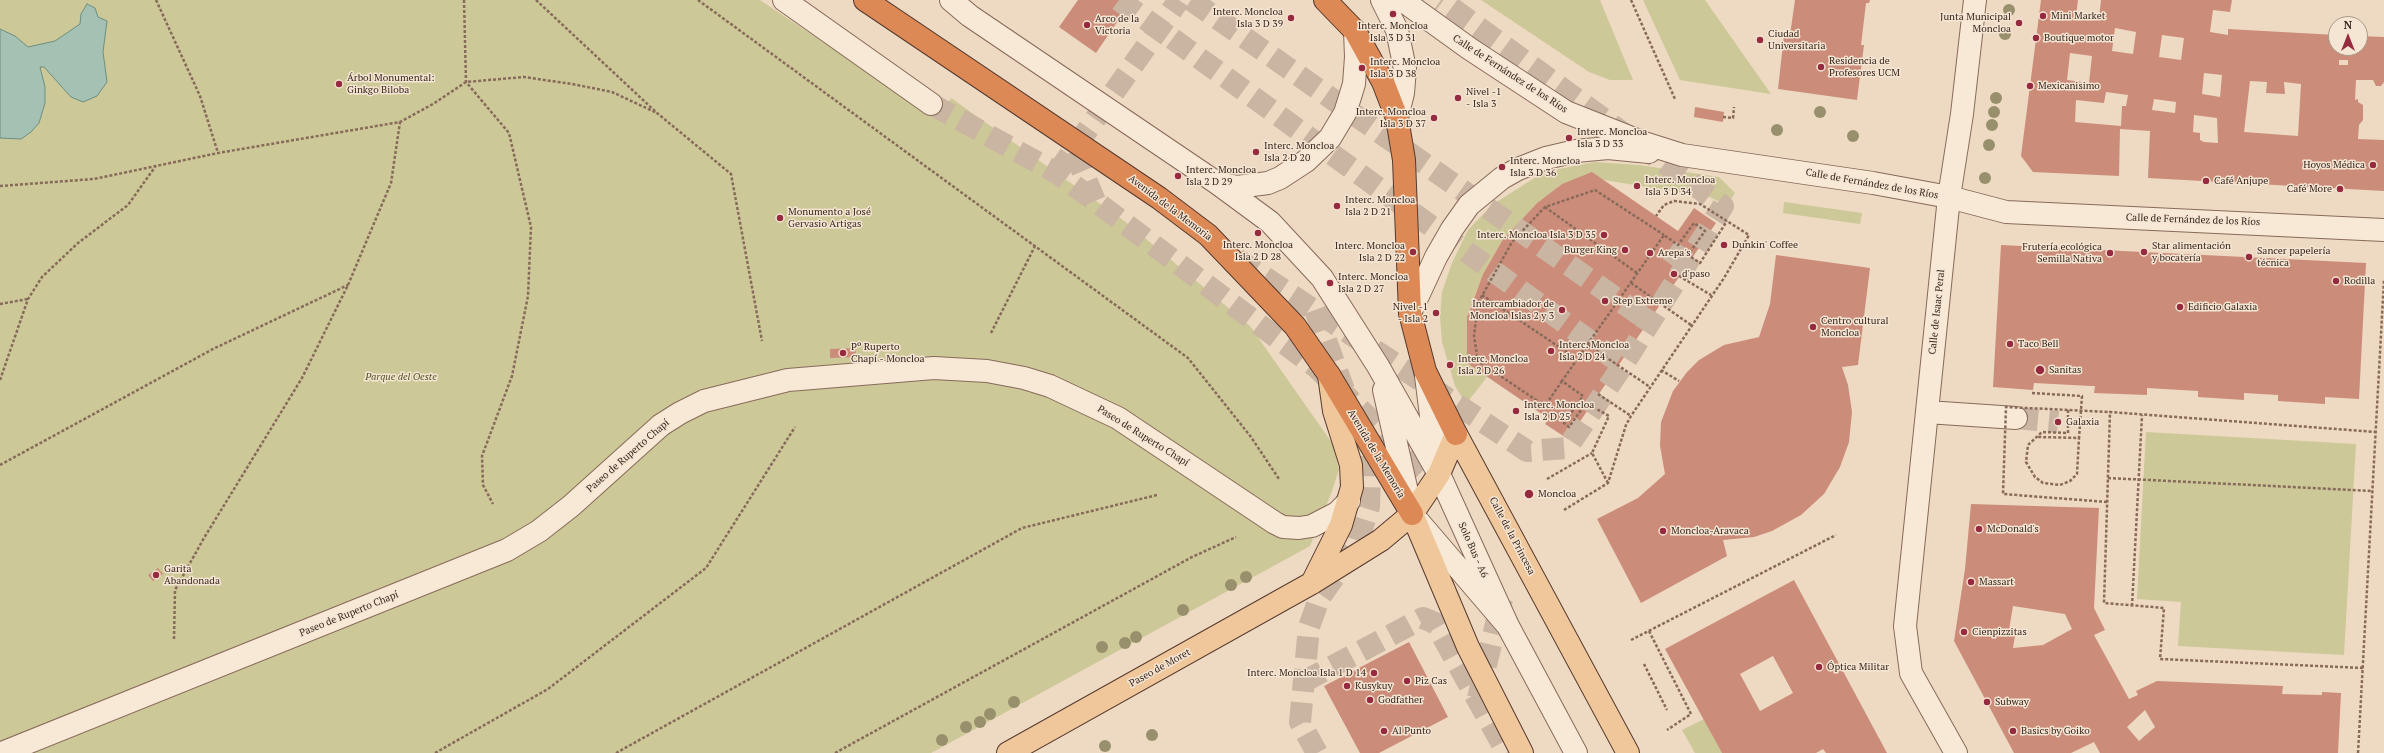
<!DOCTYPE html>
<html>
<head>
<meta charset="utf-8">
<style>
  body { margin:0 }
  #map { position:relative; width:2384px; height:753px; overflow:hidden; background:#eed9c3; font-family:"PT Serif",serif }
  canvas { display:block }
  .north { position:absolute; left:2328px; top:16px; width:40px; height:40px; box-sizing:border-box; background:#f5e5d3; border:1px solid #a9998b; border-radius:50%; rotate:0deg; font-size:11px; font-weight:700; line-height:16px; text-align:center; color:#38261e }
  .north::after { content:''; display:block; margin:auto; width:14px; height:18px; background:#962b3f; clip-path:polygon(50% 0,100% 100%,50% 72%,0 100%) }
</style>
</head>
<body>
<div id="map">
<canvas width="2384" height="753"></canvas>
<div class="north">N</div>
</div>
<script>
const g = document.querySelector('canvas').getContext('2d');
g.lineJoin = 'round';
function fillPath(path, color) { g.fillStyle = color; g.fill(path, 'evenodd'); }
const shape = rows => new Path2D(rows.map(r => 'M' + r).join(''));
function trace(path, color, width, dash) { g.strokeStyle = color; g.lineWidth = width; g.lineCap = dash ? 'butt' : 'round'; g.setLineDash(dash || []); g.stroke(path); }
function drawText(font, color, halo, rows, align = 'center') {
  g.font = font + ' "PT Serif",serif'; g.lineWidth = 3; g.setLineDash([]); g.textBaseline = 'middle'; g.strokeStyle = halo; g.fillStyle = color; for (const [text, x, y, turn = 0] of rows) {
    g.save(); g.translate(x, y); g.rotate((+turn || 0) * Math.PI / 180); g.textAlign = isNaN(turn) ? turn : align; if (halo) g.strokeText(text, 0, 0); g.fillText(text, 0, 0); g.restore();
  }
}
fillPath(shape([
  [0,0,760,0,938,119,951,98,1127,223,1250,326,1332,443,1339,469,1332,491,1310,546,931,753,0,753],
  [1481,0,1600,0,1633,80,1610,80,1589,72],
  [1643,0,1705,0,1771,94,1680,80],
  [1595,162,1639,165,1719,177,1735,193,1727,205,1709,197,1604,180,1562,184,1537,203,1502,241,1483,274,1471,304,1467,317,1467,363,1487,377,1466,404,1455,386,1442,342,1440,316,1442,292,1452,263,1468,230,1492,205,1536,177,1559,169],
  [1784,202,1862,213,1860,224,1783,213],
  [2146,432,2356,444,2344,655,2178,646,2181,602,2137,599],
  [1704,719,1722,753,1695,753,1682,730]
]), '#ccc897');
const water = shape([
  [87,4,95,8,98,17,107,21,103,52,107,82,97,96,83,102,71,97,44,67,40,67,45,87,45,103,39,123,31,132,21,139,0,138,0,29,15,36,28,47,55,41,80,24,81,14,87,4]
]);
fillPath(water, '#a5c1b4');
trace(water, '#6c8f80', 1);
fillPath(shape([
  [1078,0,1132,0,1096,53,1059,27],
  [1795,0,1870,0,1869,3,1866,3,1861,45,1864,45,1857,100,1778,89,1784,35,1790,35],
  [2041,0,2078,0,2076,16,2099,19,2101,0,2232,0,2230,12,2213,10,2210,32,2228,35,2228,29,2336,35,2336,48,2360,48,2360,36,2384,37,2384,82,2381,86,2376,86,2373,80,2356,80,2355,100,2358,99,2358,102,2363,105,2363,120,2359,125,2358,139,2384,140,2384,191,2148,178,2150,131,2120,129,2119,176,2033,172,2021,156],
  [2115,28,2136,32,2133,54,2112,51],
  [2162,35,2184,38,2181,60,2159,57],
  [2070,53,2092,56,2089,83,2067,80],
  [2339,60,2348,60,2348,65,2339,65],
  [2204,73,2222,75,2220,97,2202,94],
  [2250,81,2267,82,2266,93,2285,94,2284,82,2301,84,2298,136,2244,132],
  [2106,92,2128,95,2126,106,2122,106,2121,126,2075,122,2076,100,2104,103],
  [2154,99,2176,102,2175,113,2152,110],
  [2194,115,2217,118,2218,143,2204,142,2200,140,2200,133,2193,132],
  [1695,107,1724,112,1723,122,1694,117],
  [1592,172,1678,231,1694,208,1716,223,1568,439,1545,424,1549,419,1467,363,1467,317,1483,274,1502,241,1537,203,1562,184],
  [2001,245,2366,263,2359,399,2325,397,2325,404,2278,401,2278,395,2244,393,2244,400,2198,397,2198,391,2147,388,2147,395,2094,393,2095,386,2091,386,2034,383,2033,390,1993,387],
  [1776,255,1870,268,1858,365,1842,367,1848,385,1852,412,1849,442,1840,467,1824,494,1801,515,1772,531,1754,537,1723,540,1727,556,1641,603,1597,519,1638,498,1665,474,1660,446,1661,422,1673,391,1687,372,1699,360,1724,345,1759,337,1770,304],
  [856,348,856,357,830,358,830,349],
  [1971,504,2099,508,2094,608,2105,630,2094,635,2129,699,2138,695,2136,691,2157,681,2283,686,2282,694,2322,695,2322,692,2341,693,2338,753,2100,753,2094,742,2071,753,2014,753,1954,641,1965,569],
  [2013,606,2065,614,2072,629,2043,645,2013,648,2016,630,2009,630],
  [2145,710,2155,727,2139,741,2127,727],
  [158,568,163,574,153,581,148,575],
  [1794,580,1887,753,1826,753,1823,749,1816,753,1722,753,1665,649],
  [1773,656,1793,693,1760,711,1740,674],
  [1409,642,1448,717,1379,753,1360,753,1324,686]
]), '#cb8d79');
trace(shape([
  [1119,0,1623,365],
  [1191,0,1650,322],
  [931,104,1057,173,1095,201,1317,368,1447,493],
  [1074,151,1095,201],
  [1057,173,1179,0],
  [1669,250,1688,263],
  [1237,259,1527,451,1567,448,1623,365,1723,206,1441,0],
  [1315,310,1344,390],
  [2016,418,2058,422],
  [1303,682,1423,618,1435,623,1507,753],
  [1478,698,1502,599],
  [1317,753,1300,722,1309,627,1319,599,1357,544,1369,507,1370,471,1356,429]
]), '#cab5a2', 22, [22, 11]);
const minor = shape([
  [784,0,931,104],
  [951,0,970,16,1217,183,1270,222,1322,278,1378,366,1439,474,1508,626],
  [1382,0,1397,30,1405,69,1403,93,1397,118],
  [1402,0,1470,49,1566,112,1644,143,1682,155,1873,183,1949,197,2006,212,2384,230],
  [1218,183,1237,187,1268,183,1280,178,1306,161,1330,138,1345,113,1354,84,1356,57,1355,31],
  [1410,313,1436,257,1452,229,1469,205,1502,178,1518,169,1546,158,1576,151,1608,148,1649,152],
  [1426,376,1437,463],
  [1384,390,1412,514,1508,626,1576,753],
  [1927,412,2016,418],
  [2,753,507,550,539,531,571,506,661,425,680,413,704,401,788,380,934,368,987,371,1024,378,1050,386,1118,418,1275,523,1283,527,1299,528,1312,526,1337,513,1349,501],
  [1956,753,1911,673,1905,626,1949,197,1962,114,1975,0]
]);
const major = shape([
  [1456,434,1628,753],
  [1412,514,1468,647,1522,753],
  [1312,583,1341,525,1352,487,1351,465,1334,411,1329,375],
  [1008,753,1312,583,1381,540,1412,514,1439,474,1456,434]
]);
const highway = shape([
  [865,0,1159,198,1208,235,1295,326,1329,375,1412,514],
  [1325,0,1355,31,1383,82,1397,118,1404,160,1410,313,1425,371,1456,434]
]);
trace(minor, '#886a5a', 24);
trace(major, '#563a2e', 24);
trace(highway, '#563a2e', 24);
trace(shape([
  [156,0,200,96,218,153],
  [464,0,466,82,509,133,531,227,528,296,512,376,482,456,483,485,493,504],
  [536,0,657,113,731,174,762,341],
  [698,0,1188,358,1251,437,1279,479],
  [1631,0,1675,99],
  [1723,117,1733,118,1734,107],
  [0,186,94,179,218,153,400,122,433,104,466,82,524,77,572,84,612,92,657,113],
  [1545,207,1637,273],
  [1679,276,1711,295],
  [1631,283,1691,325],
  [1482,295,1577,359],
  [0,304,28,299],
  [991,333,1035,246],
  [1588,345,1650,387],
  [1661,370,1679,381],
  [0,380,28,299,42,277,78,243,128,205,155,167],
  [1562,381,1545,406,1478,361,1474,336,1478,303,1512,242,1545,207,1595,190,1664,235],
  [2032,393,2082,396,2079,438,2038,437],
  [1598,394,1631,416],
  [0,465,213,349,348,285],
  [2108,478,2373,491],
  [1547,479,1592,453],
  [1608,483,1592,453,1609,416,1586,403,1569,427,1564,423,1583,396,1562,381,1664,235,1678,245,1694,223,1705,231,1688,255,1700,263,1727,221],
  [1564,510,1608,483,1626,425,1631,416,1724,278,1749,235,1700,204,1674,201,1664,205,1656,216],
  [2132,606,2142,415],
  [1649,631,1691,714,1667,730],
  [174,639,175,590,204,538,302,378,348,285,391,183,400,122],
  [1631,640,1836,535],
  [1644,664,1667,710],
  [2363,668,2160,659,2164,608,2104,603,2110,412,2376,432],
  [435,753,548,689,706,568,795,427],
  [616,753,1022,528,1157,495],
  [835,753,1192,557,1236,537],
  [2358,753,2384,280]
]), '#886a5a', 2.5, [3, 2]);
trace(minor, '#f8e8d6', 22);
trace(major, '#f0c79b', 22);
trace(highway, '#dc8955', 22);
trace(shape([
  [2068,410,2068,433,2042,432,2028,445,2026,462,2035,477,2043,483,2060,485,2070,481,2077,474,2079,438],
  [2107,502,2003,494,2006,407,2110,412]
]), '#886a5a', 2.5, [3, 2]);
g.fillStyle = '#98906c';
for (const [x, y] of [
  [2009,10],
  [2005,34],
  [1996,98],
  [1820,112],
  [1994,112],
  [1992,125],
  [1777,130],
  [1853,136],
  [1989,145],
  [1985,178],
  [1246,577],
  [1231,585],
  [1183,610],
  [1136,637],
  [1125,643],
  [1102,647],
  [1014,702],
  [990,714],
  [980,722],
  [966,727],
  [1152,735],
  [942,740],
  [1105,746]
]) { g.beginPath(); g.arc(x, y, 6, 0, 2 * Math.PI); g.fill(); }
for (const [x, y, r, color] of [
  [1393,14,4,"#962b3f"],
  [2043,16,4,"#962b3f"],
  [1291,18,4,"#962b3f"],
  [2019,23,4,"#962b3f"],
  [1087,25,4,"#962b3f"],
  [2036,38,4,"#962b3f"],
  [1760,40,4,"#962b3f"],
  [1821,67,4,"#962b3f"],
  [1362,68,4,"#962b3f"],
  [339,84,4,"#962b3f"],
  [2030,86,4,"#962b3f"],
  [1458,98,4,"#962b3f"],
  [1434,118,4,"#962b3f"],
  [1569,138,4,"#962b3f"],
  [1256,152,4,"#962b3f"],
  [2373,165,4,"#962b3f"],
  [1502,167,4,"#962b3f"],
  [1178,176,4,"#962b3f"],
  [2206,181,4,"#962b3f"],
  [1637,186,4,"#962b3f"],
  [2340,189,4,"#962b3f"],
  [1337,206,4,"#962b3f"],
  [780,218,4,"#962b3f"],
  [1258,233,4,"#962b3f"],
  [1604,235,4,"#962b3f"],
  [1724,245,4,"#962b3f"],
  [1625,250,4,"#962b3f"],
  [1413,252,4,"#962b3f"],
  [2144,252,4,"#962b3f"],
  [1650,253,4,"#962b3f"],
  [2110,253,4,"#962b3f"],
  [2249,257,4,"#962b3f"],
  [1674,274,4,"#962b3f"],
  [2336,281,4,"#962b3f"],
  [1330,283,4,"#962b3f"],
  [1605,301,4,"#962b3f"],
  [2180,307,4,"#962b3f"],
  [1562,310,4,"#962b3f"],
  [1436,313,4,"#962b3f"],
  [1813,327,4,"#962b3f"],
  [2010,344,4,"#962b3f"],
  [1551,351,4,"#962b3f"],
  [843,353,4,"#962b3f"],
  [1450,365,4,"#962b3f"],
  [2040,370,5,"#962b3f"],
  [1516,411,4,"#962b3f"],
  [2058,422,4,"#962b3f"],
  [1529,494,5,"#962b3f"],
  [1979,529,4,"#962b3f"],
  [1663,531,4,"#962b3f"],
  [156,575,4,"#962b3f"],
  [1971,582,4,"#962b3f"],
  [1964,632,4,"#962b3f"],
  [1819,667,4,"#962b3f"],
  [1374,673,4,"#962b3f"],
  [1407,681,4,"#962b3f"],
  [1347,686,4,"#962b3f"],
  [1370,700,4,"#962b3f"],
  [1987,702,4,"#962b3f"],
  [1384,731,4,"#962b3f"],
  [2013,731,4,"#962b3f"]
]) { const dot = new Path2D(); dot.arc(x, y, r, 0, 2 * Math.PI); g.fillStyle = color; g.fill(dot); trace(dot, '#f5e5d3', 1.5); }
drawText('10px', '#38261e', '#f5e5d3', [
  ["Interc. Moncloa",1283,12,"right"],
  ["Isla 3 D 39",1283,24,"right"],
  ["Mini Market",2051,16],
  ["Junta Municipal",2011,17,"right"],
  ["Moncloa",2011,29,"right"],
  ["Arco de la",1095,19],
  ["Victoria",1095,31],
  ["Interc. Moncloa",1393,26,"center"],
  ["Isla 3 D 31",1393,38,"center"],
  ["Ciudad",1768,34],
  ["Universitaria",1768,46],
  ["Boutique motor",2044,38],
  ["Residencia de",1829,61],
  ["Profesores UCM",1829,73],
  ["Interc. Moncloa",1370,62],
  ["Isla 3 D 38",1370,74],
  ["Árbol Monumental:",347,78],
  ["Ginkgo Biloba",347,90],
  ["Mexicanisimo",2038,86],
  ["Nivel -1",1466,92],
  ["- Isla 3",1466,104],
  ["Interc. Moncloa",1426,112,"right"],
  ["Isla 3 D 37",1426,124,"right"],
  ["Interc. Moncloa",1577,132],
  ["Isla 3 D 33",1577,144],
  ["Interc. Moncloa",1264,146],
  ["Isla 2 D 20",1264,158],
  ["Interc. Moncloa",1510,161],
  ["Isla 3 D 36",1510,173],
  ["Hoyos Médica",2365,165,"right"],
  ["Interc. Moncloa",1186,170],
  ["Isla 2 D 29",1186,182],
  ["Interc. Moncloa",1645,180],
  ["Isla 3 D 34",1645,192],
  ["Café Anjupe",2214,181],
  ["Café More",2332,189,"right"],
  ["Interc. Moncloa",1345,200],
  ["Isla 2 D 21",1345,212],
  ["Monumento a José",788,212],
  ["Gervasio Artigas",788,224],
  ["Interc. Moncloa Isla 3 D 35",1596,235,"right"],
  ["Interc. Moncloa",1258,245,"center"],
  ["Isla 2 D 28",1258,257,"center"],
  ["Dunkin' Coffee",1732,245],
  ["Interc. Moncloa",1405,246,"right"],
  ["Isla 2 D 22",1405,258,"right"],
  ["Star alimentación",2152,246],
  ["y bocatería",2152,258],
  ["Frutería ecológica",2102,247,"right"],
  ["Semilla Nativa",2102,259,"right"],
  ["Burger King",1617,250,"right"],
  ["Sancer papelería",2257,251],
  ["técnica",2257,263],
  ["Arepa's",1658,253],
  ["d'paso",1682,274],
  ["Interc. Moncloa",1338,277],
  ["Isla 2 D 27",1338,289],
  ["Rodilla",2344,281],
  ["Step Extreme",1613,301],
  ["Intercambiador de",1554,304,"right"],
  ["Moncloa Islas 2 y 3",1554,316,"right"],
  ["Nivel -1",1428,307,"right"],
  ["- Isla 2",1428,319,"right"],
  ["Edificio Galaxia",2188,307],
  ["Centro cultural",1821,321],
  ["Moncloa",1821,333],
  ["Taco Bell",2018,344],
  ["Interc. Moncloa",1559,345],
  ["Isla 2 D 24",1559,357],
  ["Pº Ruperto",851,347],
  ["Chapí - Moncloa",851,359],
  ["Interc. Moncloa",1458,359],
  ["Isla 2 D 26",1458,371],
  ["Sanitas",2049,370],
  ["Interc. Moncloa",1524,405],
  ["Isla 2 D 25",1524,417],
  ["Galaxia",2066,422],
  ["Moncloa",1538,494],
  ["McDonald's",1987,529],
  ["Moncloa-Aravaca",1671,531],
  ["Garita",164,569],
  ["Abandonada",164,581],
  ["Massart",1979,582],
  ["Cienpizzitas",1972,632],
  ["Óptica Militar",1827,667],
  ["Interc. Moncloa Isla 1 D 14",1366,673,"right"],
  ["Piz Cas",1415,681],
  ["Kusykuy",1355,686],
  ["Godfather",1378,700],
  ["Subway",1995,702],
  ["Al Punto",1392,731],
  ["Basics by Goiko",2021,731]
], 'left');
drawText('10px', '#38261e', '#f5e5d3', [
  ["Calle de Fernández de los Ríos",1510,74,33],
  ["Calle de Fernández de los Ríos",1872,184,10],
  ["Avenida de la Memoria",1170,208,37],
  ["Calle de Fernández de los Ríos",2193,220,2],
  ["Calle de Isaac Peral",1937,312,-84],
  ["Paseo de Ruperto Chapí",1143,436,32],
  ["Avenida de la Memoria",1376,454,59],
  ["Paseo de Ruperto Chapí",628,456,-41],
  ["Calle de la Princesa",1512,536,62],
  ["Solo Bus - A6",1473,550,66],
  ["Paseo de Ruperto Chapí",349,614,-22],
  ["Paseo de Moret",1160,668,-29]
]);
drawText('italic 10px', '#515425', '#f5e5d3', [
  ["Parque del Oeste",401,377]
]);
</script>
</body>
</html>
